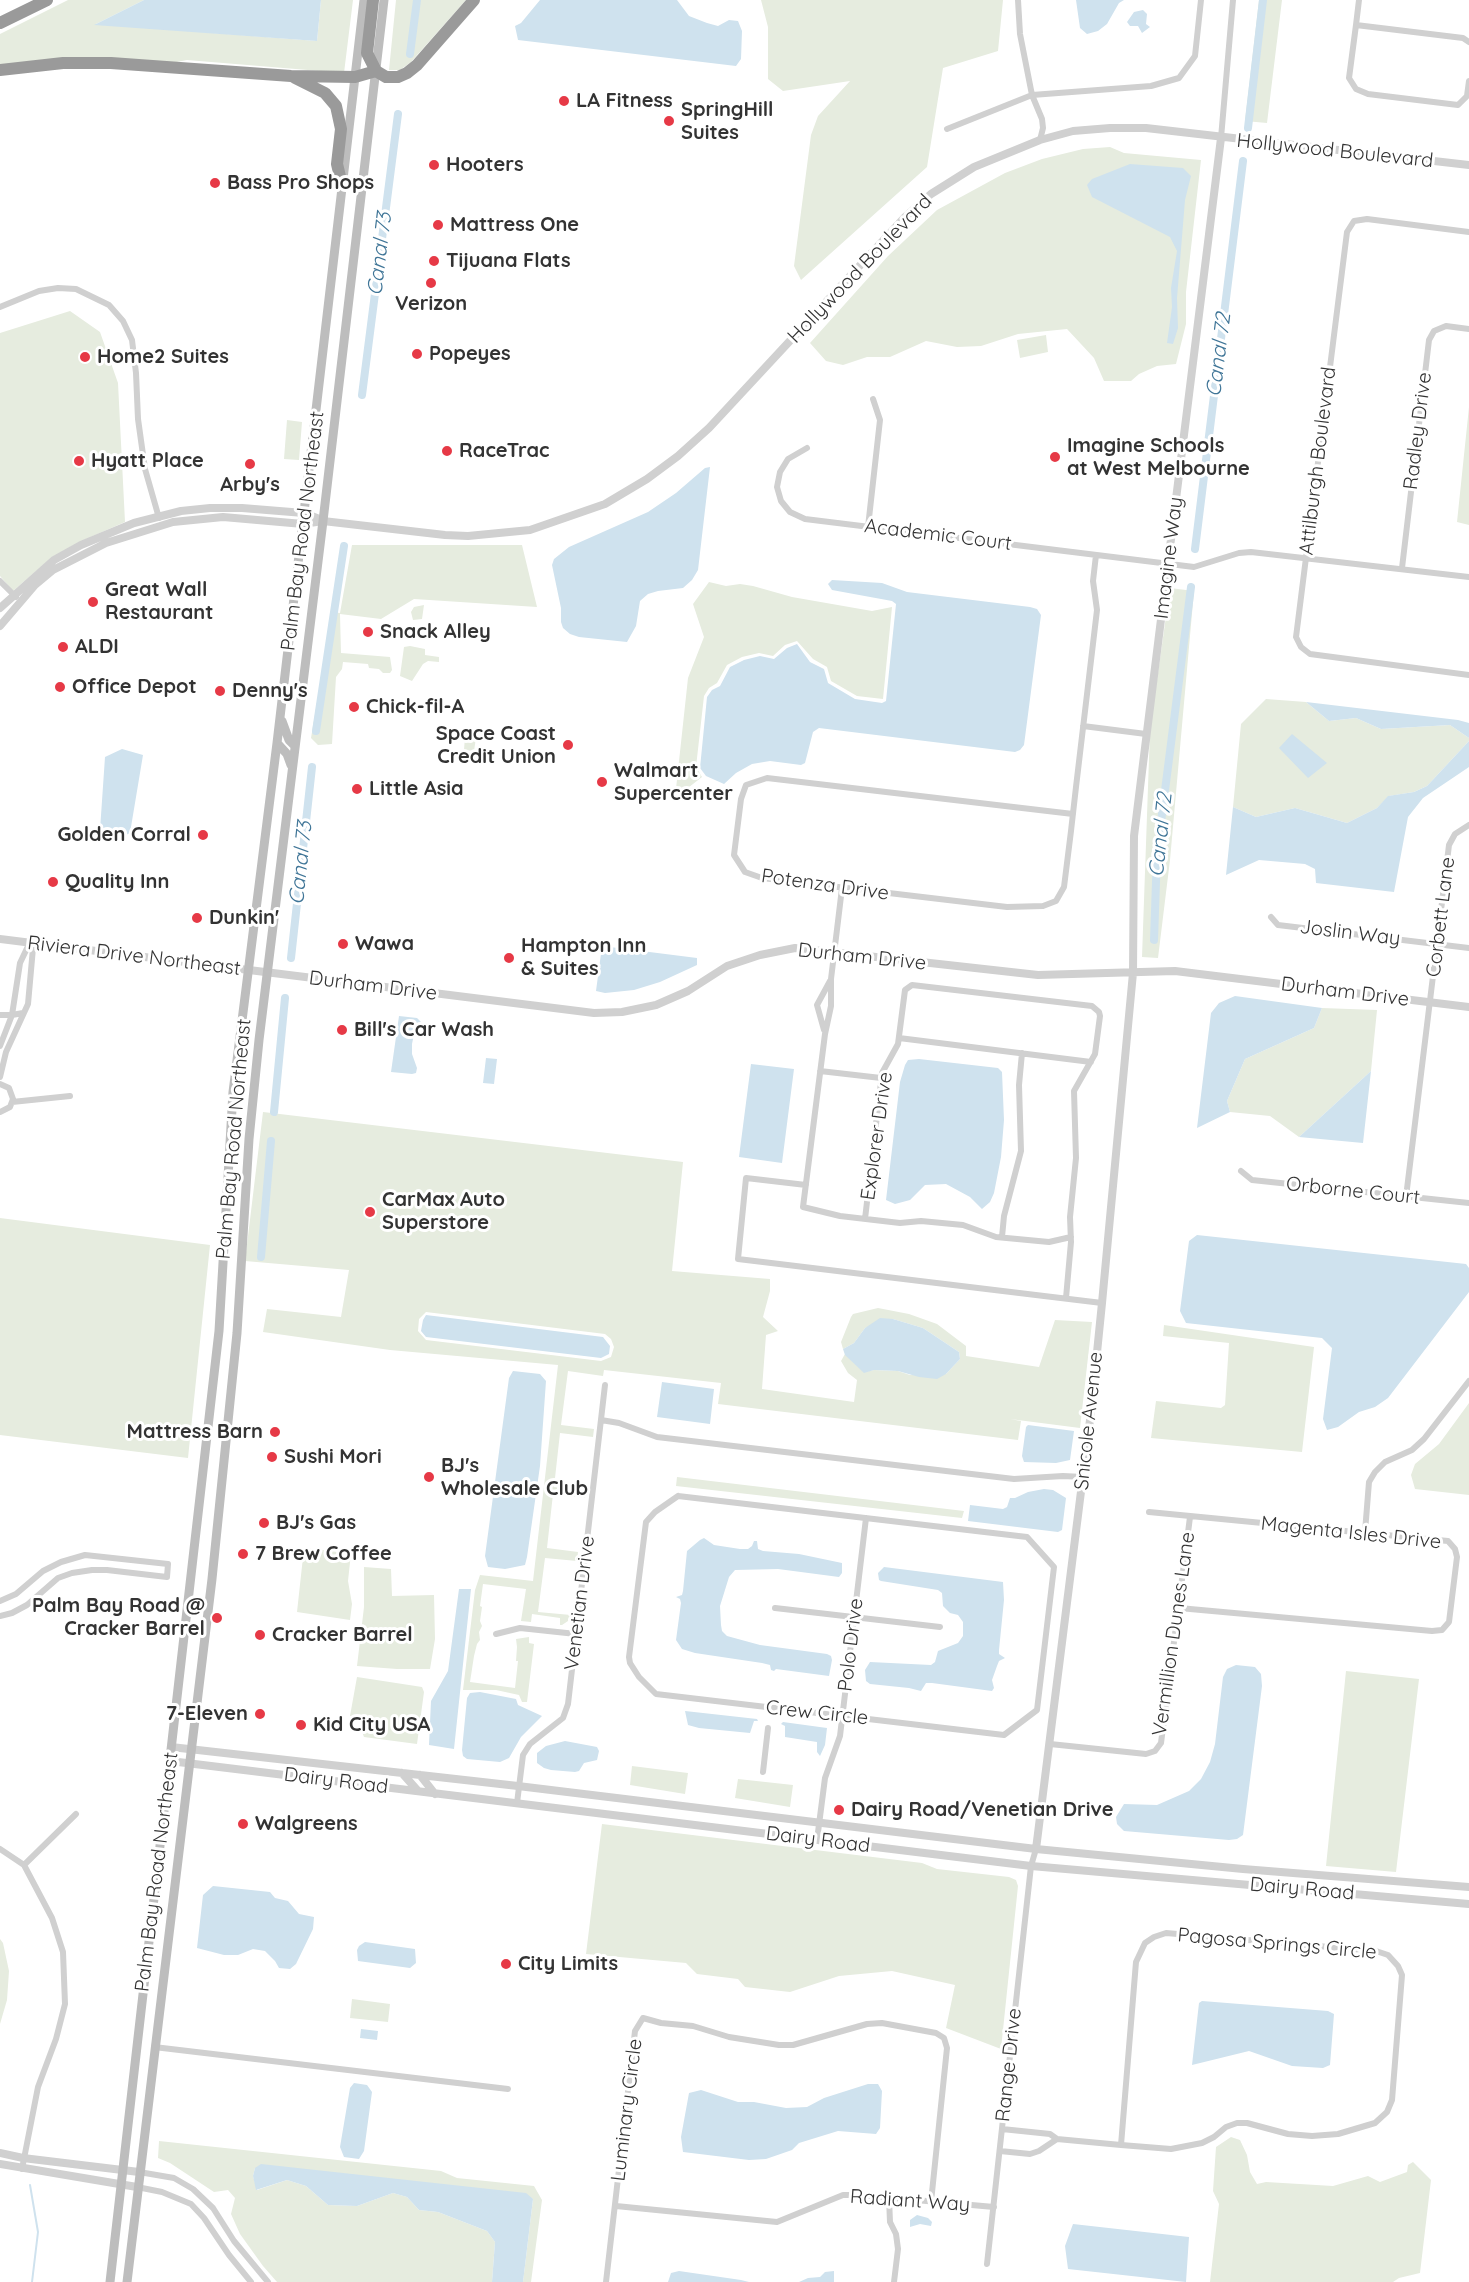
<!DOCTYPE html>
<html>
<head>
<meta charset="utf-8">
<style>
  body { margin:0 }
  canvas { display:block; background:#fff }
</style>
</head>
<body>
<canvas width="1469" height="2282"></canvas>
<script>
const g = document.querySelector('canvas').getContext('2d');
g.lineJoin = 'round';
function fillPath(path, color) { g.fillStyle = color; g.fill(path, 'evenodd'); }
const shape = rows => new Path2D(rows.map(r => 'M' + r).join(''));
function trace(path, color, width, dash) { g.strokeStyle = color; g.lineWidth = width; g.lineCap = dash ? 'butt' : 'round'; g.setLineDash(dash || []); g.stroke(path); }
function drawText(font, color, halo, rows, align = 'center') {
  g.font = font + ' Quicksand,sans-serif'; g.lineWidth = 6; g.setLineDash([]); g.textBaseline = 'middle'; g.strokeStyle = halo; g.fillStyle = color; for (const [text, x, y, turn = 0] of rows) {
    g.save(); g.translate(x, y); g.rotate((+turn || 0) * Math.PI / 180); g.textAlign = isNaN(turn) ? turn : align; if (halo) g.strokeText(text, 0, 0); g.fillText(text, 0, 0); g.restore();
  }
}
fillPath(shape([
  [68,0,144,0,96,24,317,41,321,0,353,0,344,73,187,60,166,64,0,67,0,34],
  [396,0,466,0,411,62,400,70,389,70],
  [761,0,1003,0,998,51,943,68,927,167,801,280,794,266,811,135,818,116,850,81,783,91,768,79,768,27],
  [1259,0,1282,0,1267,123,1245,121],
  [1110,147,1124,153,1201,160,1186,292,1186,324,1176,364,1157,366,1139,374,1131,381,1104,381,1094,358,1067,329,1018,334,981,346,957,347,926,341,890,357,867,357,843,365,826,361,810,343,888,256,937,210,1005,173,1042,159,1083,149],
  [70,311,100,332,118,383,125,522,79,542,52,557,13,591,0,576,0,333],
  [1046,335,1048,352,1020,358,1017,340],
  [1469,407,1469,525,1457,522],
  [287,420,302,422,299,460,284,459],
  [352,545,522,545,537,607,414,599,381,619,340,614,341,653,390,657,392,670,390,673,383,673,379,669,369,668,368,664,343,662,342,669,336,677,332,744,318,745,311,738,332,612,340,613],
  [709,582,726,586,740,584,753,586,792,597,872,611,892,607,883,699,857,696,831,681,827,667,813,659,797,641,785,645,773,656,759,653,742,657,727,665,717,683,709,688,704,696,696,767,702,777,675,798,688,678,704,637,693,604],
  [1170,588,1194,591,1170,860,1158,958,1142,957,1150,730],
  [424,605,422,619,413,620,411,612,414,607],
  [410,646,425,649,425,655,439,657,439,662,428,661,423,664,412,681,400,676,404,647],
  [1266,699,1306,702,1329,721,1356,718,1381,729,1450,725,1469,738,1469,741,1427,786,1414,792,1389,796,1377,808,1347,823,1295,808,1256,817,1233,807,1241,724],
  [465,737,476,738,474,751,464,750],
  [1322,1008,1377,1010,1371,1071,1299,1137,1270,1116,1230,1112,1227,1101,1245,1059,1314,1028],
  [263,1112,683,1162,672,1271,770,1279,770,1291,763,1317,778,1331,766,1335,762,1389,854,1402,857,1380,848,1373,841,1361,845,1354,864,1372,874,1370,898,1371,910,1375,946,1374,960,1359,959,1352,923,1328,893,1319,865,1328,854,1343,843,1349,841,1342,851,1317,853,1314,878,1308,909,1314,937,1324,966,1346,966,1356,1039,1367,1055,1320,1092,1322,1080,1428,1010,1419,1021,1421,1018,1440,718,1404,721,1383,604,1370,603,1376,568,1371,561,1425,594,1429,593,1437,560,1433,554,1487,586,1491,585,1498,553,1494,547,1548,578,1552,577,1561,545,1558,538,1612,571,1615,571,1619,562,1625,560,1625,560,1618,532,1614,531,1622,521,1621,526,1589,483,1584,480,1606,482,1607,480,1621,482,1626,479,1632,480,1640,477,1644,474,1656,470,1682,515,1688,518,1661,516,1661,517,1647,516,1639,529,1637,529,1643,534,1644,527,1702,522,1702,519,1695,496,1690,463,1690,475,1590,480,1575,533,1581,558,1365,390,1350,263,1332,267,1309,341,1317,349,1270,245,1261],
  [426,1312,605,1334,611,1339,614,1347,611,1357,601,1361,426,1340,418,1331,419,1319],
  [0,1218,210,1245,188,1458,0,1435],
  [1164,1325,1314,1347,1302,1452,1151,1438,1156,1401,1221,1408,1225,1405,1229,1343,1163,1336],
  [1469,1403,1469,1495,1415,1489,1411,1475,1415,1464,1439,1444],
  [677,1477,964,1511,962,1518,676,1486],
  [304,1548,351,1553,348,1581,352,1604,350,1620,297,1612],
  [364,1567,391,1569,392,1596,434,1595,435,1639,430,1669,397,1669,357,1666,364,1607],
  [1346,1671,1419,1679,1396,1872,1326,1866],
  [357,1677,422,1687,424,1692,417,1744,364,1737,362,1732,363,1718,350,1716],
  [632,1766,688,1773,685,1794,630,1785],
  [738,1779,793,1785,790,1807,735,1798],
  [602,1824,922,1863,937,1869,1009,1877,1016,1880,1018,1886,1001,2049,946,2028,955,1985,892,1971,839,1976,790,1992,745,1987,738,1979,697,1974,686,1963,586,1954],
  [0,1939,3,1943,9,1971,7,2000,0,2024],
  [352,1999,390,2004,388,2022,350,2018],
  [1231,2137,1240,2140,1247,2155,1250,2172,1257,2184,1266,2182,1333,2186,1368,2176,1380,2182,1407,2172,1408,2165,1413,2162,1431,2180,1420,2273,1399,2278,1393,2282,1210,2282,1219,2204,1213,2191,1216,2147],
  [159,2141,441,2171,457,2178,534,2186,542,2200,531,2282,523,2282,533,2199,255,2168,253,2176,257,2190,287,2180,306,2186,328,2205,357,2206,393,2193,407,2197,419,2210,438,2212,487,2231,495,2242,492,2282,277,2282,263,2266,240,2234,231,2214,235,2198,228,2190,214,2192,170,2163,158,2158]
]), '#e6ecdf');
fillPath(shape([
  [144,0,321,0,317,41,94,25],
  [540,0,677,0,689,16,707,23,718,26,729,20,738,21,742,31,741,59,736,66,518,40,515,26,521,23],
  [1076,0,1124,0,1119,3,1107,24,1098,31,1087,34,1080,28],
  [1143,10,1147,14,1146,24,1150,27,1142,33,1138,26,1130,26,1127,22,1134,12],
  [1130,164,1183,168,1191,176,1185,200,1177,298,1178,328,1173,344,1167,343,1172,307,1171,288,1177,251,1170,237,1092,197,1087,185,1092,179],
  [710,467,698,570,692,580,683,588,658,591,648,594,640,601,636,626,627,642,579,637,570,634,563,628,561,622,561,608,552,565,554,559,569,547,648,512,676,493,705,468],
  [832,580,882,583,907,592,1030,607,1037,609,1041,615,1024,745,1020,750,1015,752,819,728,813,732,805,763,801,765,770,761,752,764,736,773,724,784,706,776,700,768,707,697,712,690,720,686,730,667,744,660,760,656,774,659,787,648,797,644,810,662,824,669,828,683,855,699,882,703,886,701,896,604,892,601,832,590,828,584],
  [1306,702,1458,720,1469,723,1469,738,1450,725,1381,729,1356,718,1329,721],
  [1292,734,1327,763,1308,778,1279,748],
  [1469,741,1469,767,1423,798,1408,817,1394,892,1316,883,1315,869,1305,864,1259,860,1226,875,1233,807,1256,817,1295,808,1347,823,1377,808,1388,796,1414,792,1427,786],
  [122,749,143,755,130,833,118,839,100,830,105,757],
  [602,946,697,958,697,965,660,982,634,990,605,993,596,991],
  [1235,996,1322,1008,1314,1028,1245,1059,1227,1101,1230,1112,1197,1128,1211,1013,1219,1003],
  [399,1016,417,1018,421,1022,414,1034,412,1044,412,1054,417,1068,416,1073,412,1074,391,1072],
  [486,1058,497,1059,494,1084,483,1083],
  [919,1059,998,1068,1002,1072,1004,1120,1001,1157,994,1193,990,1202,982,1209,970,1197,946,1184,925,1185,910,1200,895,1204,886,1200,900,1082,905,1065,908,1060],
  [751,1064,794,1069,782,1163,739,1157],
  [1371,1071,1363,1143,1299,1137],
  [1197,1235,1466,1264,1469,1268,1469,1292,1388,1398,1375,1407,1359,1412,1338,1427,1327,1430,1323,1419,1332,1348,1322,1338,1186,1323,1180,1311,1189,1241],
  [426,1315,603,1337,610,1346,609,1354,601,1358,426,1337,421,1331,423,1320],
  [880,1318,893,1319,923,1328,959,1352,960,1359,946,1374,937,1379,919,1377,898,1371,874,1370,864,1373,845,1355,843,1349,854,1343,865,1328],
  [513,1371,540,1374,546,1381,540,1466,527,1557,525,1565,505,1569,488,1567,485,1556,509,1378],
  [662,1382,714,1389,710,1424,657,1417],
  [1028,1425,1074,1431,1070,1460,1056,1463,1024,1462,1022,1456,1026,1427],
  [1044,1489,1053,1490,1066,1498,1062,1530,1058,1532,968,1521,970,1505,1003,1509,1007,1507,1010,1498,1015,1498,1028,1492],
  [704,1538,714,1545,740,1549,748,1549,752,1546,754,1541,757,1541,758,1549,763,1551,799,1554,842,1563,842,1573,839,1577,778,1569,735,1570,729,1577,720,1606,721,1625,722,1631,727,1636,760,1645,827,1654,831,1656,832,1660,829,1676,776,1669,774,1671,771,1670,770,1665,762,1663,695,1653,682,1649,676,1640,681,1603,680,1599,676,1597,682,1595,683,1591,687,1551,700,1540],
  [884,1567,1003,1582,1004,1600,999,1650,999,1654,1005,1658,999,1661,997,1666,992,1680,994,1688,992,1691,932,1683,926,1683,921,1691,909,1688,870,1684,866,1681,865,1670,870,1662,931,1665,935,1662,938,1651,958,1643,963,1636,963,1622,958,1615,950,1613,943,1606,942,1593,938,1590,881,1581,879,1580,878,1573],
  [459,1589,471,1589,454,1749,429,1745,431,1701,448,1671],
  [1236,1665,1255,1667,1261,1674,1262,1686,1243,1835,1237,1839,1229,1840,1124,1831,1117,1824,1116,1817,1124,1804,1157,1805,1189,1791,1201,1779,1210,1762,1215,1744,1223,1677,1227,1669],
  [480,1692,516,1699,518,1705,542,1716,521,1737,509,1758,500,1762,467,1759,463,1756,462,1750,467,1698,470,1693],
  [685,1711,757,1719,758,1721,754,1721,750,1733,699,1728,688,1725],
  [783,1722,827,1728,825,1745,820,1756,817,1752,817,1742,785,1737,785,1726,781,1724],
  [565,1741,597,1747,599,1751,597,1760,584,1763,579,1771,575,1772,551,1770,544,1768,537,1763,537,1753,546,1746],
  [213,1886,270,1892,275,1898,288,1901,299,1914,314,1917,313,1929,296,1964,290,1969,279,1968,275,1961,265,1951,253,1949,238,1955,224,1955,197,1948,203,1895],
  [365,1942,415,1949,416,1963,410,1968,358,1961,357,1950,359,1946],
  [1202,2001,1328,2011,1334,2014,1330,2065,1323,2068,1292,2066,1249,2051,1192,2065,1199,2003],
  [361,2029,378,2031,377,2040,360,2038],
  [354,2083,367,2085,372,2092,364,2151,359,2159,344,2157,340,2147,350,2088],
  [868,2084,878,2084,882,2091,880,2128,876,2134,838,2131,799,2143,792,2150,766,2159,749,2160,683,2152,681,2137,689,2093,701,2090,738,2102,754,2102,786,2108,807,2107,824,2098],
  [261,2164,526,2193,533,2199,523,2282,492,2282,495,2242,487,2231,438,2212,419,2210,407,2197,393,2193,357,2206,328,2205,306,2186,287,2180,256,2190,253,2176,255,2168],
  [917,2215,928,2218,932,2222,931,2226,920,2224,910,2227,910,2220],
  [1073,2224,1189,2237,1186,2282,1068,2269,1065,2246],
  [679,2271,741,2280,749,2282,668,2282,671,2273],
  [834,2271,834,2282,799,2282,808,2278,820,2277,825,2272]
]), '#cfe2ee');
trace(shape([
  [30,2185,38,2232,32,2282]
]), '#cfe2ee', 2);
trace(shape([
  [410,54,417,0],
  [1248,128,1263,0],
  [362,395,398,114],
  [1195,549,1243,161],
  [316,731,344,546],
  [1154,940,1157,853,1191,587],
  [291,958,312,767],
  [274,1112,285,998],
  [261,1257,271,1141]
]), '#cfe2ee', 8);
trace(shape([
  [1018,0,1020,34,1032,95,1042,119,1043,128,1040,140],
  [1356,25,1359,0],
  [1469,42,1463,38,1356,25,1349,78,1356,89,1368,94,1458,105,1467,96,1469,81],
  [947,129,1032,95,1151,86,1179,78,1195,56,1201,0],
  [1221,138,1233,0],
  [1469,232,1367,219,1354,221,1347,232,1296,637,1301,647,1310,654,1469,675],
  [0,307,39,291,58,288,76,289,109,305,123,321,132,340,136,373,138,419,145,469,159,518],
  [807,448,788,459,780,472,777,487,781,501,790,512,805,519,1194,567,1239,553,1251,552,1469,577],
  [868,527,880,420,873,399],
  [1402,568,1429,340,1434,331,1446,326,1469,329],
  [0,581,16,597],
  [1083,726,1146,734],
  [1073,814,767,778,746,785,741,799,734,855,745,872,762,878,1007,907,1043,906,1056,901,1064,887,1071,831,1076,787,1097,610,1093,581,1096,555],
  [842,888,831,979,831,1006,825,1034,803,1207,840,1216,900,1223,921,1221,963,1225,996,1237,1049,1242,1071,1237],
  [1271,917,1278,925,1469,948],
  [0,1015,12,1015,23,1013],
  [824,1030,817,1005,830,981],
  [899,1038,1091,1062],
  [0,1046,12,1015,20,963,30,942],
  [820,1071,881,1078],
  [0,1077,6,1052,28,1004,33,948,30,942],
  [0,1084,9,1088,13,1099,10,1107,0,1112],
  [12,1102,70,1096],
  [1241,1171,1252,1180,1469,1203],
  [806,1185,746,1178,738,1259,1102,1303],
  [1406,1197,1449,845,1455,834,1469,825],
  [865,1219,882,1073,898,1044,905,990,912,985,1092,1006,1099,1012,1100,1016,1095,1054,1074,1091,1076,1158,1070,1217,1071,1242,1066,1298],
  [1002,1237,1004,1216,1021,1151,1019,1085,1022,1053],
  [601,1420,619,1423,657,1437,1014,1479,1063,1476,1083,1477],
  [678,1496,1027,1537,1054,1567,1037,1710,1004,1735,656,1694,639,1677,630,1663,629,1657,646,1522,655,1512,678,1496],
  [1149,1512,1448,1541,1455,1549,1457,1557,1449,1622,1442,1630,1432,1631,1179,1608],
  [1365,1532,1369,1482,1375,1472,1385,1462,1412,1450,1424,1439,1469,1381],
  [0,1601,16,1594,43,1571,61,1562,85,1555,168,1564,167,1577,107,1570,92,1570,72,1573,58,1578,27,1605,12,1613,0,1616],
  [775,1608,940,1627],
  [496,1634,520,1628,576,1634],
  [1050,1744,1146,1754,1155,1751,1161,1743,1190,1517],
  [763,1772,768,1728],
  [517,1803,523,1755,530,1744,563,1718,568,1704,605,1385],
  [817,1840,825,1778,840,1736,866,1518],
  [0,1849,24,1865,52,1918,63,1952,65,2004,56,2039,38,2087,22,2169],
  [24,1865,76,1814],
  [154,2047,508,2089],
  [1002,2129,1050,2134,1057,2139,1121,2145,1171,2149,1202,2143,1214,2137,1226,2127,1237,2123,1247,2123,1288,2134,1312,2136,1338,2134,1375,2123,1387,2112,1392,2100,1402,1975,1398,1966,1388,1955,1376,1951,1166,1933,1154,1937,1145,1943,1136,1962,1121,2145],
  [1000,2151,1030,2154,1039,2151,1057,2139],
  [139,2172,174,2178,193,2189,213,2208,234,2241,268,2282],
  [137,2187,162,2192,191,2204,204,2218,229,2255,251,2282],
  [889,2198,890,2222,896,2234,898,2249,894,2282],
  [616,2206,777,2222,843,2195,859,2195,994,2207],
  [987,2264,1031,1866,1036,1849],
  [606,2282,635,2031,643,2018,661,2023,693,2026,729,2037,779,2045,793,2045,867,2024,882,2023,936,2033,944,2038,947,2048,931,2202]
]), '#d0d0d0', 6);
trace(shape([
  [0,608,54,560,81,545,134,523,181,511,210,508,242,508,304,513,322,520],
  [0,626,35,585,53,570,106,543,173,522,223,517,303,524,323,521,445,535,468,536,530,530,605,504,647,479,678,456,709,428,905,217,931,194,974,167,1040,140,1073,131,1110,128,1146,128,1469,165],
  [0,939,594,1013,622,1012,656,1005,688,991,727,966,760,955,795,948,1038,975,1175,971,1469,1007],
  [171,1747,518,1786,1036,1849,1243,1869,1469,1887],
  [170,1761,1031,1866,1469,1904],
  [402,1773,418,1791],
  [420,1775,435,1794],
  [1036,1849,1091,1412,1102,1303,1133,973,1134,836,1221,138],
  [0,2153,23,2158,139,2172],
  [0,2164,137,2187]
]), '#d0d0d0', 8);
trace(shape([
  [282,721,289,740,295,746],
  [277,743,287,754,291,765],
  [110,2282,219,1331,233,1092,277,743,364,0],
  [127,2282,212,1579,237,1333,249,1139,259,1040,323,521,384,0]
]), '#bdbdbd', 9);
trace(shape([
  [373,0,367,53,376,71,386,77,398,77,407,73,417,65,474,0],
  [0,23,47,0],
  [0,70,63,63,111,63,291,76,355,77,376,71],
  [295,78,325,93,336,106,341,129,337,164,342,185]
]), '#9a9a9a', 12);
for (const [x, y, r, color] of [
  [564,101,6,"#e63946"],
  [669,121,6,"#e63946"],
  [434,165,6,"#e63946"],
  [215,183,6,"#e63946"],
  [438,225,6,"#e63946"],
  [434,261,6,"#e63946"],
  [431,283,6,"#e63946"],
  [417,354,6,"#e63946"],
  [85,357,6,"#e63946"],
  [447,451,6,"#e63946"],
  [1055,457,6,"#e63946"],
  [79,461,6,"#e63946"],
  [250,464,6,"#e63946"],
  [93,602,6,"#e63946"],
  [368,632,6,"#e63946"],
  [63,647,6,"#e63946"],
  [60,687,6,"#e63946"],
  [220,691,6,"#e63946"],
  [354,707,6,"#e63946"],
  [568,745,6,"#e63946"],
  [602,782,6,"#e63946"],
  [357,789,6,"#e63946"],
  [203,835,6,"#e63946"],
  [53,882,6,"#e63946"],
  [197,918,6,"#e63946"],
  [343,944,6,"#e63946"],
  [509,958,6,"#e63946"],
  [342,1030,6,"#e63946"],
  [370,1212,6,"#e63946"],
  [275,1432,6,"#e63946"],
  [272,1457,6,"#e63946"],
  [429,1477,6,"#e63946"],
  [264,1523,6,"#e63946"],
  [243,1554,6,"#e63946"],
  [217,1618,6,"#e63946"],
  [260,1635,6,"#e63946"],
  [260,1714,6,"#e63946"],
  [301,1725,6,"#e63946"],
  [839,1810,6,"#e63946"],
  [243,1824,6,"#e63946"],
  [506,1964,6,"#e63946"]
]) { const dot = new Path2D(); dot.arc(x, y, r, 0, 2 * Math.PI); g.fillStyle = color; g.fill(dot); trace(dot, '#fff', 2); }
drawText('bold 20px', '#333', '#fff', [
  ["LA Fitness",576,101],
  ["SpringHill",681,110],
  ["Suites",681,133],
  ["Hooters",446,165],
  ["Bass Pro Shops",227,183],
  ["Mattress One",450,225],
  ["Tijuana Flats",446,261],
  ["Verizon",431,304,"center"],
  ["Popeyes",429,354],
  ["Home2 Suites",97,357],
  ["Imagine Schools",1067,446],
  ["at West Melbourne",1067,469],
  ["RaceTrac",459,451],
  ["Hyatt Place",91,461],
  ["Arby's",250,485,"center"],
  ["Great Wall",105,590],
  ["Restaurant",105,613],
  ["Snack Alley",380,632],
  ["ALDI",75,647],
  ["Office Depot",72,687],
  ["Denny's",232,691],
  ["Chick-fil-A",366,707],
  ["Space Coast",556,734,"right"],
  ["Credit Union",556,757,"right"],
  ["Walmart",614,771],
  ["Supercenter",614,794],
  ["Little Asia",369,789],
  ["Golden Corral",191,835,"right"],
  ["Quality Inn",65,882],
  ["Dunkin'",209,918],
  ["Wawa",355,944],
  ["Hampton Inn",521,946],
  ["& Suites",521,969],
  ["Bill's Car Wash",354,1030],
  ["CarMax Auto",382,1200],
  ["Superstore",382,1223],
  ["Mattress Barn",263,1432,"right"],
  ["Sushi Mori",284,1457],
  ["BJ's",441,1466],
  ["Wholesale Club",441,1489],
  ["BJ's Gas",276,1523],
  ["7 Brew Coffee",255,1554],
  ["Palm Bay Road @",205,1606,"right"],
  ["Cracker Barrel",205,1629,"right"],
  ["Cracker Barrel",272,1635],
  ["7-Eleven",248,1714,"right"],
  ["Kid City USA",313,1725],
  ["Dairy Road/Venetian Drive",851,1810],
  ["Walgreens",255,1824],
  ["City Limits",518,1964]
], 'left');
drawText('20px', '#333', '#fff', [
  ["Hollywood Boulevard",1335,151,6],
  ["Hollywood Boulevard",860,269,-46],
  ["Radley Drive",1418,431,-83],
  ["Attilburgh Boulevard",1318,461,-83],
  ["Palm Bay Road Northeast",303,531,-83],
  ["Academic Court",938,535,7],
  ["Imagine Way",1169,558,-83],
  ["Potenza Drive",825,885,8],
  ["Corbett Lane",1441,917,-83],
  ["Joslin Way",1350,933,7],
  ["Riviera Drive Northeast",134,956,7],
  ["Durham Drive",862,957,6],
  ["Durham Drive",373,986,7],
  ["Durham Drive",1345,992,7],
  ["Explorer Drive",877,1136,-82],
  ["Palm Bay Road Northeast",234,1139,-85],
  ["Orborne Court",1353,1191,6],
  ["Snicole Avenue",1089,1421,-84],
  ["Magenta Isles Drive",1351,1533,6],
  ["Venetian Drive",580,1603,-83],
  ["Vermillion Dunes Lane",1174,1634,-82],
  ["Polo Drive",851,1645,-83],
  ["Crew Circle",817,1713,6],
  ["Dairy Road",336,1781,7],
  ["Dairy Road",818,1840,7],
  ["Palm Bay Road Northeast",157,1872,-83],
  ["Dairy Road",1302,1889,5],
  ["Pagosa Springs Circle",1277,1944,5],
  ["Range Drive",1009,2065,-84],
  ["Luminary Circle",627,2110,-83],
  ["Radiant Way",910,2201,4]
]);
drawText('italic 21px', '#3f7597', '#fff', [
  ["Canal 73",380,254,-83],
  ["Canal 72",1219,355,-83],
  ["Canal 72",1161,835,-84],
  ["Canal 73",301,863,-84]
]);
</script>
</body>
</html>
